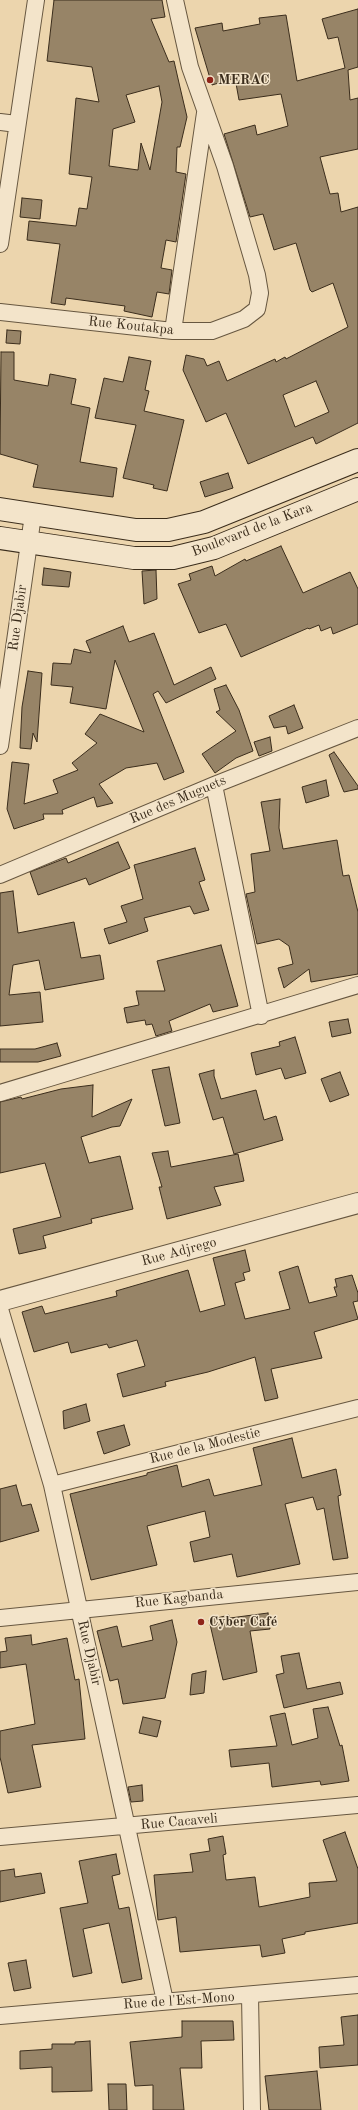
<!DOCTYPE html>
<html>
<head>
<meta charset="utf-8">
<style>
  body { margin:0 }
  canvas { display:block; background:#ecd5ad }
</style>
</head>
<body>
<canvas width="358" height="2110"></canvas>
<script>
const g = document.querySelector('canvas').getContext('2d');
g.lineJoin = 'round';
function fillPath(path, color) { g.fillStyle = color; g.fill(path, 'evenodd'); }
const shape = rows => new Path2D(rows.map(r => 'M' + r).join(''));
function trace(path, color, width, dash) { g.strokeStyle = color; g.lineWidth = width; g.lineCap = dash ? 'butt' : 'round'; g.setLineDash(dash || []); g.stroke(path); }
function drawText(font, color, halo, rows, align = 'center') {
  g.font = font + ' "Old Standard TT",serif'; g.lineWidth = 3; g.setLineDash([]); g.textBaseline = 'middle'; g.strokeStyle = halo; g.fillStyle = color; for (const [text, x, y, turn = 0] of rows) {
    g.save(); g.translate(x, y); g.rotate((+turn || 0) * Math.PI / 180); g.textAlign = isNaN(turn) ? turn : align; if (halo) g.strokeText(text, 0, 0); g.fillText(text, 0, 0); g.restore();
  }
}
const building = shape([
  [54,0,162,0,165,17,151,19,169,62,174,61,179,83,187,117,180,147,177,147,176,172,186,174,176,242,166,240,161,268,172,270,169,294,157,292,152,317,124,311,125,306,66,298,65,305,51,303,60,244,27,240,29,221,76,226,79,208,87,209,92,177,69,174,76,98,99,102,92,67,47,61,54,0],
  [159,86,162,102,150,170,141,143,138,170,109,166,113,129,135,122,126,95,159,86],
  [358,9,358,67,348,70,350,100,358,98,358,149,320,157,330,194,338,193,341,212,358,207,358,423,316,444,313,437,248,464,226,413,206,422,183,370,186,355,204,359,207,366,219,361,227,381,275,359,276,362,285,357,286,359,348,327,333,283,312,292,310,290,296,243,274,250,263,214,250,217,224,134,255,125,257,135,288,126,281,94,239,100,235,78,212,85,195,28,222,23,223,31,260,24,259,18,286,15,297,81,345,68,338,37,328,39,322,19,358,9],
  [316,381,329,412,295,427,283,395,316,381],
  [22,198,42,200,40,219,20,217,22,198],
  [7,330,21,331,20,344,6,343,7,330],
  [1,352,14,352,14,380,48,386,50,374,76,379,71,404,90,408,80,462,117,468,113,497,33,487,38,465,0,454,1,352],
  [129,357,151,361,145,390,149,391,144,411,184,420,167,491,153,488,154,485,123,478,136,425,95,418,104,378,123,382,129,357],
  [228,473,233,488,205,497,200,482,228,473],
  [281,546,303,593,350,572,358,589,358,624,333,634,331,627,321,631,319,625,309,629,308,628,241,657,226,624,199,633,178,584,191,580,189,574,212,566,215,576,245,559,246,561,281,546],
  [44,568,71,572,69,587,42,585,44,568],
  [156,570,157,599,144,604,142,571,156,570],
  [123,626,129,642,154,633,174,685,211,667,216,679,166,703,158,691,153,694,184,772,164,780,157,763,126,768,99,784,113,803,97,807,94,797,62,810,63,814,43,814,44,819,14,829,7,809,12,762,29,764,24,804,58,793,53,780,78,770,72,763,97,743,85,734,100,714,144,732,115,660,106,709,70,703,73,687,51,685,53,663,71,664,74,649,91,653,86,641,123,626],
  [28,671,42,673,37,742,33,733,31,749,20,748,22,707,28,671],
  [226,685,239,710,253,751,236,758,215,773,202,754,236,731,216,712,220,710,214,689,226,685],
  [294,705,303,728,288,734,286,726,274,728,269,716,294,705],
  [270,737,272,751,259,756,254,742,270,737],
  [334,752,358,786,358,789,344,792,329,755,334,752],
  [326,780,329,796,306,803,302,787,326,780],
  [280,799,279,828,283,849,337,840,343,876,349,875,358,912,358,974,311,982,309,969,284,988,278,968,293,964,289,946,279,939,257,944,246,894,255,892,251,854,270,851,261,802,280,799],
  [118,842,130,868,89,885,86,878,38,895,30,872,66,858,68,863,118,842],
  [195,848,205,880,199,882,209,910,194,914,190,906,144,918,148,931,109,944,104,929,127,922,121,906,143,899,134,865,195,848],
  [13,891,18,933,74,922,81,958,100,955,104,979,45,990,39,960,13,965,9,995,40,992,43,1022,0,1026,0,893,13,891],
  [221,945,238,1006,213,1012,210,1004,169,1021,172,1031,156,1036,152,1024,146,1025,145,1020,127,1023,124,1008,139,1005,136,991,165,991,157,961,221,945],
  [348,1019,351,1033,332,1037,329,1022,348,1019],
  [295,1037,306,1073,285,1079,281,1068,256,1075,251,1053,280,1046,279,1042,295,1037],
  [57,1043,61,1056,38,1062,0,1062,0,1049,35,1049,57,1043],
  [169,1067,180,1123,165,1126,152,1070,169,1067],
  [214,1070,214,1076,221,1099,256,1090,264,1120,276,1116,283,1140,234,1154,223,1117,213,1120,199,1074,214,1070],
  [340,1072,349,1095,330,1102,321,1079,340,1072],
  [93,1085,92,1117,132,1099,120,1126,112,1127,81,1137,89,1163,120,1156,133,1209,91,1219,92,1223,43,1236,46,1248,19,1254,13,1229,61,1217,45,1163,0,1173,0,1102,21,1097,22,1099,61,1089,93,1085],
  [168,1151,171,1167,238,1154,244,1181,214,1187,221,1205,167,1219,159,1187,162,1187,152,1153,168,1151],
  [245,1250,250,1271,243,1273,245,1280,235,1283,245,1319,290,1309,279,1272,298,1266,309,1303,337,1296,334,1287,337,1287,335,1279,352,1275,358,1293,358,1301,353,1302,358,1319,314,1332,322,1358,271,1369,278,1398,265,1401,255,1357,208,1372,165,1382,166,1386,123,1397,117,1374,145,1366,137,1340,109,1348,107,1344,71,1353,68,1342,34,1352,22,1312,42,1306,45,1314,117,1296,116,1291,188,1270,200,1312,225,1305,213,1258,245,1250],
  [86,1404,90,1421,64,1429,63,1411,86,1404],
  [124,1425,130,1445,104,1454,97,1432,124,1425],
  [292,1438,302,1478,336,1469,341,1495,338,1496,339,1505,348,1558,333,1560,324,1508,317,1510,313,1497,285,1504,300,1564,237,1577,232,1554,194,1562,190,1542,210,1537,205,1511,147,1526,157,1565,91,1580,70,1494,147,1475,147,1473,177,1465,182,1487,209,1479,214,1496,262,1485,253,1448,292,1438],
  [16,1485,22,1506,31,1504,39,1531,0,1542,0,1489,16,1485],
  [268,1613,270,1629,250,1631,257,1672,223,1680,209,1620,229,1615,230,1618,268,1613],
  [172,1620,177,1642,165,1698,123,1704,118,1679,110,1681,97,1631,117,1626,122,1647,153,1640,150,1626,172,1620],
  [31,1635,32,1645,67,1638,75,1680,79,1679,85,1739,32,1745,41,1787,8,1793,0,1757,0,1731,35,1724,26,1664,0,1668,0,1652,7,1651,5,1638,31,1635],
  [299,1653,307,1689,340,1682,343,1694,284,1708,276,1675,284,1673,281,1656,299,1653],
  [206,1671,204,1693,190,1695,192,1674,206,1671],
  [328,1707,340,1746,342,1745,349,1781,321,1785,320,1781,272,1787,269,1763,231,1767,229,1750,277,1746,270,1716,285,1713,292,1745,318,1738,313,1709,328,1707],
  [143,1717,161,1721,157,1737,139,1733,143,1717],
  [142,1785,143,1801,131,1802,128,1787,142,1785],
  [345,1832,358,1869,358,1923,305,1932,305,1934,282,1939,285,1953,262,1957,260,1945,180,1952,176,1917,158,1920,154,1875,193,1872,190,1854,210,1851,208,1839,223,1836,226,1854,223,1855,226,1880,255,1877,259,1907,310,1897,309,1883,337,1881,323,1840,345,1832],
  [116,1854,120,1874,112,1876,119,1909,129,1907,142,1979,122,1983,109,1923,83,1929,92,1973,73,1977,60,1908,88,1903,79,1861,116,1854],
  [14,1869,15,1877,41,1873,45,1893,0,1902,0,1871,14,1869],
  [26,1960,31,1988,14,1991,8,1963,26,1960],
  [358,2015,358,2065,320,2068,319,2047,344,2045,341,2017,358,2015],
  [182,2021,233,2021,234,2040,201,2041,202,2068,180,2068,184,2110,153,2110,153,2085,135,2086,130,2042,182,2037,182,2021],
  [90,2041,92,2091,52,2092,52,2067,20,2069,20,2051,52,2049,52,2044,75,2044,75,2042,90,2041],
  [317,2071,321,2110,269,2110,265,2076,317,2071],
  [108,2084,126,2084,127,2110,109,2110,108,2084]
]);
fillPath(building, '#978467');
trace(building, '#3b2d1c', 1);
const minor = shape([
  [0,122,17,124],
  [0,244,36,0],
  [0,312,173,331,212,331,244,319,257,309,260,293,257,275,225,166,190,67,175,0],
  [173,331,205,113],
  [0,746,33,515],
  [214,785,261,1016],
  [0,875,214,785,358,728],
  [0,1093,358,985],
  [0,1309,52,1485,165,2001],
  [52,1485,358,1408],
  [0,1618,358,1582],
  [0,1837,358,1805],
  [250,1995,252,2110],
  [0,2016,358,1985]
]);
const tertiary = shape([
  [0,1301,358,1203]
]);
const secondary = shape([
  [0,509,136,530,168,530,204,522,358,460],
  [0,538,134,558,173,558,214,548,358,489]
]);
trace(minor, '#675740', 18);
trace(tertiary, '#675740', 22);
trace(secondary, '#3b2d1c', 24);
trace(minor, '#f3e4ca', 16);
trace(tertiary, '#f3e4ca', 20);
trace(secondary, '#f3e4ca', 22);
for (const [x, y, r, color] of [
  [210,80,4,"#8f2418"],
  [201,1622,4,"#8f2418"]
]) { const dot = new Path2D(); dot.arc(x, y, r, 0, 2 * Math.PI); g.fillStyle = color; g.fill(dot); trace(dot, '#f3e4ca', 1.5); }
drawText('bold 14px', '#3b2d1c', '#f3e4ca', [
  ["MERAC",218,80],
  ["Cyber Café",209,1622]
], 'left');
drawText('14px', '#3b2d1c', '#f3e4ca', [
  ["Rue Koutakpa",131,326,6],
  ["Boulevard de la Kara",252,530,-21],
  ["Rue Djabir",18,618,-82],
  ["Rue des Muguets",178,800,-23],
  ["Rue Adjrego",179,1252,-15],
  ["Rue de la Modestie",205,1446,-14],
  ["Rue Kagbanda",179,1599,-6],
  ["Rue Djabir",89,1653,77],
  ["Rue Cacaveli",179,1822,-5],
  ["Rue de l'Est-Mono",179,2001,-4]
]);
</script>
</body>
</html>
